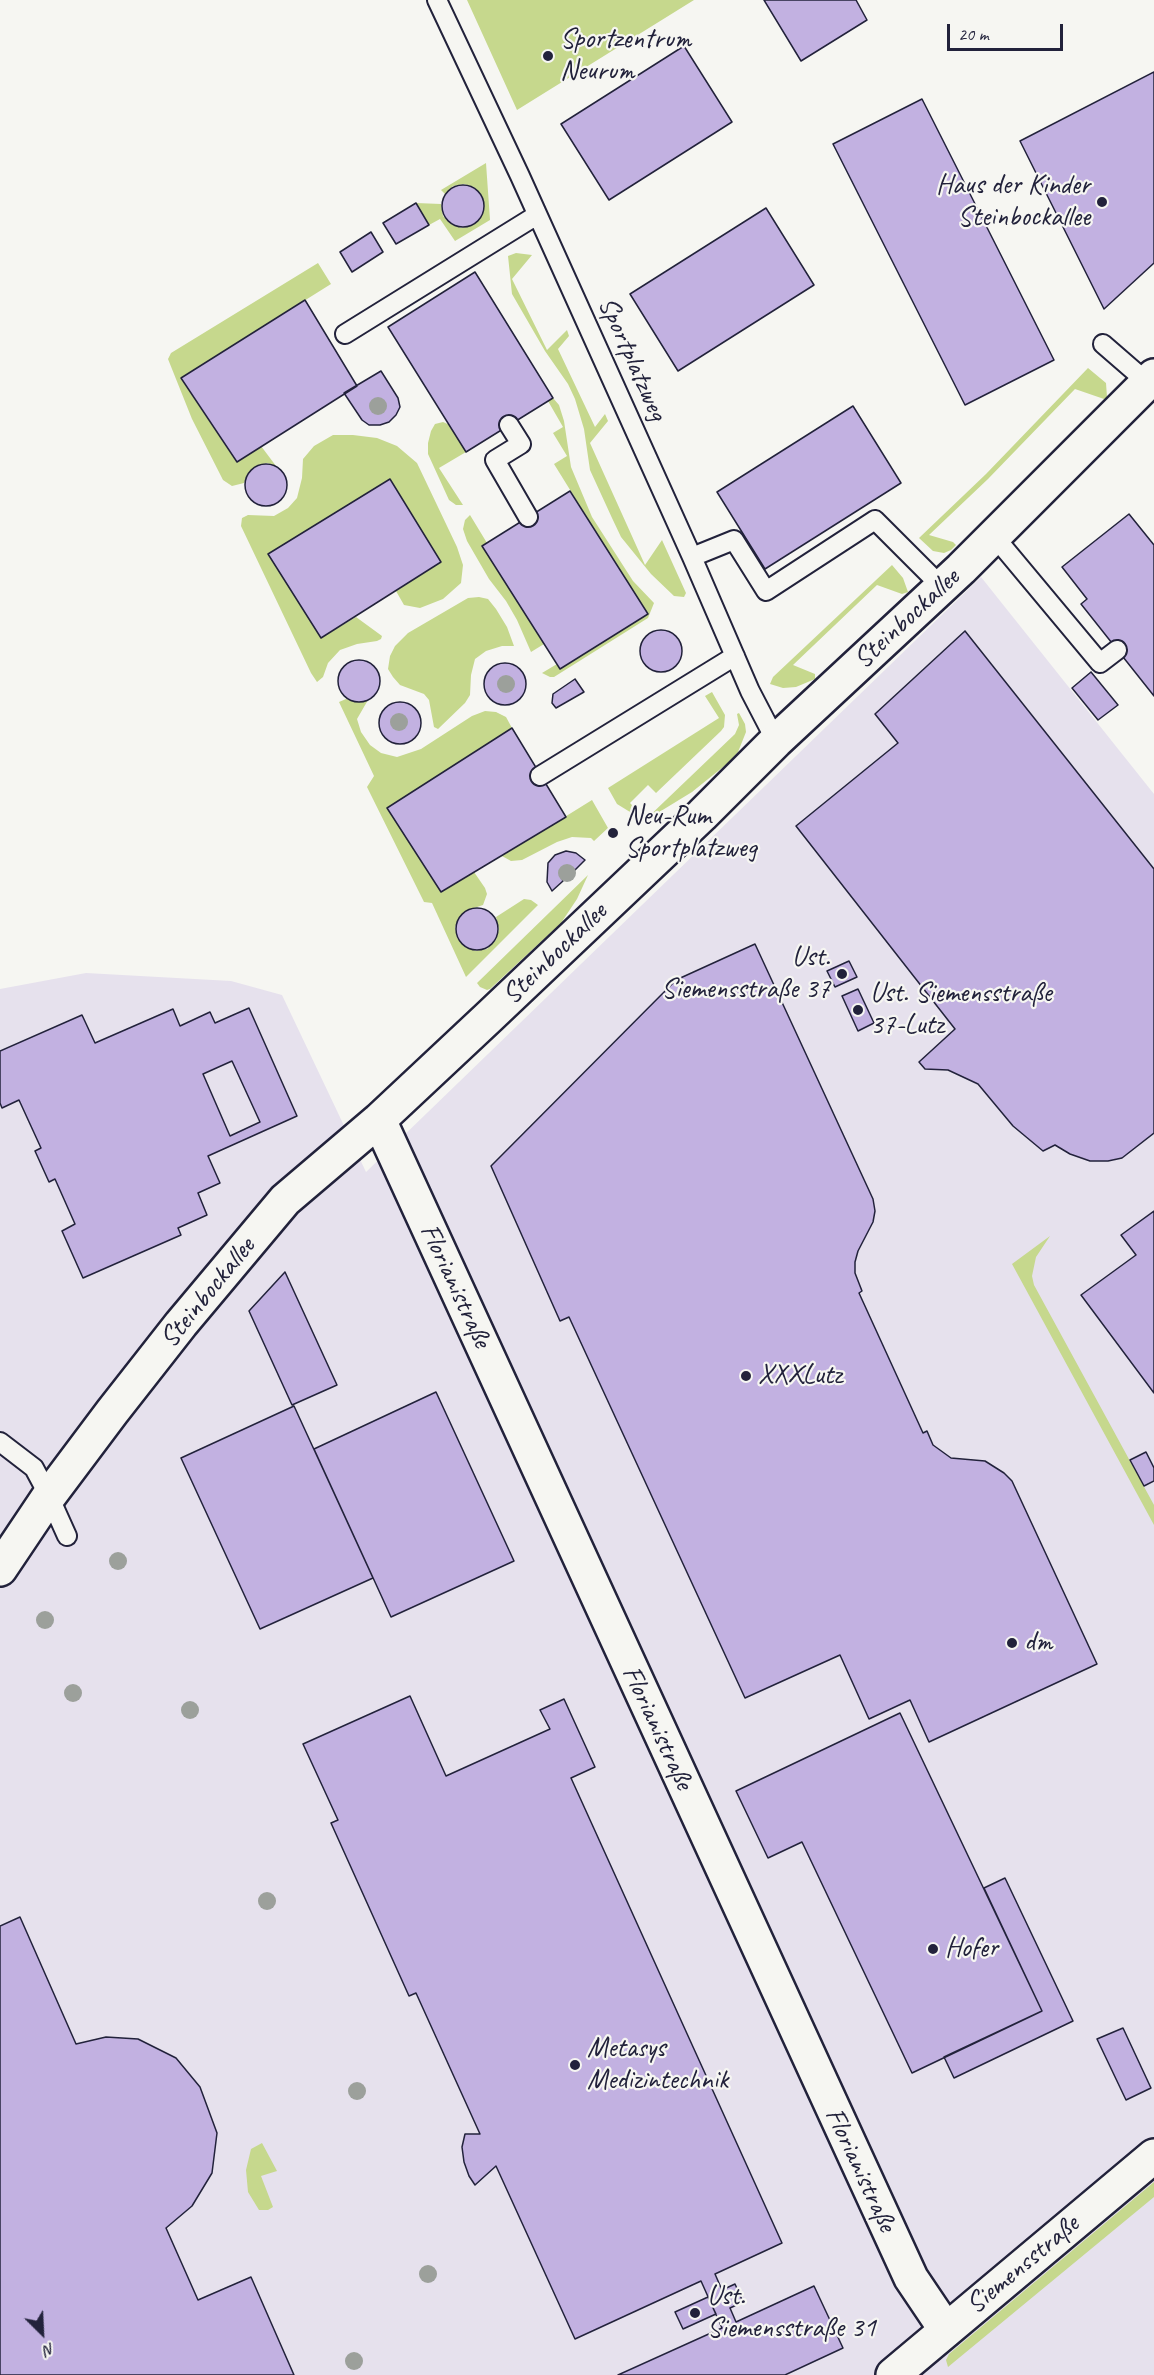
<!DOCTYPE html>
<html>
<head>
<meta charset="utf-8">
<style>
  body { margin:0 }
  #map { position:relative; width:1154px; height:2375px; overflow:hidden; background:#f6f6f2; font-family:Caveat,sans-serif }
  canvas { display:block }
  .north { position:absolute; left:12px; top:2303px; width:60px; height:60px; -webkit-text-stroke:4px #f6f6f2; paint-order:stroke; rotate:156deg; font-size:16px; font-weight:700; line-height:24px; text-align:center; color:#22223b }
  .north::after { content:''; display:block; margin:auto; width:21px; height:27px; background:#22223b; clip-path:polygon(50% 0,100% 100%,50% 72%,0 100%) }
  .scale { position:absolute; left:947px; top:24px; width:116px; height:27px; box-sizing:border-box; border:3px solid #22223b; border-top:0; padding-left:8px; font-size:18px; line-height:21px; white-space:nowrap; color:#22223b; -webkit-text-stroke:4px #f6f6f2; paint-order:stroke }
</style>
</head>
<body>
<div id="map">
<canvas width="1154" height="2375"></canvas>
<div class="north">N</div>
<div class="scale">20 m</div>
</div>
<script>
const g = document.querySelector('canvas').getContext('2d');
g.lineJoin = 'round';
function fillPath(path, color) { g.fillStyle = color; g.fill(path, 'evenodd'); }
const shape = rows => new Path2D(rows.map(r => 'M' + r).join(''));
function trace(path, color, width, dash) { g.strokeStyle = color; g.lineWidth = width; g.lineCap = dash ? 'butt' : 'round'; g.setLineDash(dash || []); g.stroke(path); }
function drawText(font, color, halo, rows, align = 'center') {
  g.font = font + ' Caveat,sans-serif'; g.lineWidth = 4.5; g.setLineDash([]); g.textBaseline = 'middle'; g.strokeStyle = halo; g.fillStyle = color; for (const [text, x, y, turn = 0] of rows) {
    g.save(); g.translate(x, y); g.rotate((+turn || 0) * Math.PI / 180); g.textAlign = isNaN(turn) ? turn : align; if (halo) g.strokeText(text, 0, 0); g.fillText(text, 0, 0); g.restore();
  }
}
fillPath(shape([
  [981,577,1154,794,1154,2375,0,2375,0,989,86,973,231,981,282,995,366,1172]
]), '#e6e1ed');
fillPath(shape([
  [467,0,694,0,517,110],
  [486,163,490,220,455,241,440,219,429,225,416,203,441,204,443,216,451,224,461,228,472,225,481,217,484,206,481,194,474,187,464,184,453,186,445,194,441,190],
  [516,253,532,255,512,279,547,350,567,330,569,336,558,349,595,427,605,414,608,421,590,443,645,565,662,540,686,593,684,597,674,596,651,574,621,537,612,518,590,470,584,429,575,399,568,384,545,351,512,294,508,256],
  [318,263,331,284,181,378,236,461,261,446,276,466,267,463,257,466,248,473,244,483,232,486,223,480,192,419,168,359,171,353],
  [1088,368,1106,383,1107,397,1104,399,1075,389,988,479,929,535,953,542,956,545,951,550,944,553,933,551,919,538,986,474],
  [553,398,559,405,564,421,571,467,592,517,633,581,654,603,648,618,554,677,550,677,542,673,557,664,560,669,647,614,554,464,567,456,553,433,563,427,548,401],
  [443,422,450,425,466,452,439,468,463,505,456,505,449,500,428,454,428,443,431,431,435,424],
  [333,435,353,435,377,438,397,446,417,463,457,547,463,565,461,583,443,599,420,608,404,605,396,591,441,562,390,479,268,554,321,638,356,617,382,636,381,639,377,641,357,644,340,650,328,663,323,677,317,682,311,673,241,526,242,518,248,515,274,516,288,508,297,498,302,478,303,459,314,446],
  [470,515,487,543,482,546,544,644,531,652,517,620,506,601,489,579,467,541,463,529,465,520],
  [892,565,903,578,908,592,902,594,877,585,793,665,815,674,815,679,796,687,783,688,770,684,773,677],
  [479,597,488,599,496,609,507,627,514,646,502,646,486,651,475,659,471,675,470,695,465,703,438,729,434,727,429,700,424,694,400,685,393,677,388,669,390,656,395,646,408,633,468,598],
  [712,692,725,715,724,727,721,731,656,793,648,785,630,803,637,810,630,812,617,804,608,788,719,718,705,696],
  [346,699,357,702,368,700,357,719,361,732,370,745,381,753,397,757,421,749,472,716,485,711,496,712,506,717,512,728,387,808,441,892,474,872,485,888,487,894,483,905,468,910,459,917,455,927,457,938,465,947,476,951,487,949,496,940,499,929,496,917,524,899,531,900,538,905,466,977,432,903,424,902,367,787,374,776,339,702],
  [739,713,745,724,746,732,738,752,728,763,692,792,643,822,735,734,739,725,737,714],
  [592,800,608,828,594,841,591,838,572,837,557,842,522,860,511,861,502,856],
  [588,875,577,899,561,923,490,989,487,990,480,987,477,983],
  [1050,1236,1036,1257,1032,1276,1034,1285,1154,1505,1154,1525,1012,1264],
  [262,2143,277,2171,261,2176,273,2207,268,2210,259,2210,248,2192,246,2170,251,2149],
  [1154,2182,1154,2197,948,2367,946,2360,949,2354]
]), '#c6d88d');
const building = shape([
  [764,0,856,0,867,20,801,61,764,0],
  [684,46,732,122,609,200,561,124,684,46],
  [1154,72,1154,263,1104,309,1020,141,1154,72],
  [922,99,1054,360,965,405,833,144,922,99],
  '442 206a21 21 0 1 1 42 0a21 21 0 1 1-42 0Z',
  [416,203,429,225,396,244,383,223,416,203],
  [766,208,814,285,678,371,630,294,766,208],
  [371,232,383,252,352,272,340,252,371,232],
  [475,272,553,398,466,452,388,327,475,272],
  [305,300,357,386,237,462,181,378,305,300],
  [381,371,398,398,400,407,396,415,389,422,380,425,369,425,362,420,344,393,381,371],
  [853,406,901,483,765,569,717,492,853,406],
  '245 485a21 21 0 1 1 42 0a21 21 0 1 1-42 0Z',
  [390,479,441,562,321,638,268,554,390,479],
  [570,491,648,614,560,669,482,546,570,491],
  [1129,514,1154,545,1154,696,1081,604,1087,599,1062,567,1129,514],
  '640 651a21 21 0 1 1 42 0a21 21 0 1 1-42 0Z',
  [965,631,1154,869,1154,1133,1122,1158,1108,1161,1090,1161,1070,1154,1055,1145,1043,1151,1013,1126,978,1084,948,1070,925,1069,919,1062,955,1029,796,826,898,743,875,714,965,631],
  '338 681a21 21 0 1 1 42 0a21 21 0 1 1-42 0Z',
  '484 684a21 21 0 1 1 42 0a21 21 0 1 1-42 0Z',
  [1091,672,1118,705,1098,720,1072,688,1091,672],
  [575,679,584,692,556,708,552,703,553,694,575,679],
  '379 723a21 21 0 1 1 42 0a21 21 0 1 1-42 0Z',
  [512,728,566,817,441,892,387,808,512,728],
  [566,851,576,853,585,860,575,870,569,866,563,869,560,875,563,881,552,891,547,882,548,863,555,855,566,851],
  '456 929a21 21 0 1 1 42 0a21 21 0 1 1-42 0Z',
  [755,944,873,1199,875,1211,873,1222,858,1251,855,1262,855,1273,862,1291,859,1293,923,1433,927,1431,933,1445,951,1458,985,1461,1004,1473,1012,1481,1097,1664,929,1742,910,1700,869,1719,840,1655,745,1698,569,1317,560,1321,491,1166,676,980,755,944],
  [849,961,857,977,835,987,827,971,849,961],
  [858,989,874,1023,858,1031,842,996,858,989],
  [249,1008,297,1116,208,1156,220,1183,198,1193,207,1215,178,1228,181,1235,83,1278,62,1231,75,1224,55,1179,49,1182,35,1151,41,1148,19,1100,2,1108,0,1103,0,1051,82,1015,95,1043,173,1009,180,1026,210,1012,215,1023,249,1008],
  [232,1061,260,1122,230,1136,203,1074,232,1061],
  [1154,1211,1154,1393,1081,1295,1136,1255,1121,1235,1154,1211],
  [285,1272,337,1385,292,1405,249,1311,285,1272],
  [436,1392,514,1561,391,1617,314,1449,436,1392],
  [294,1406,373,1578,260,1629,181,1458,294,1406],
  [1146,1452,1154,1468,1154,1481,1144,1486,1130,1460,1146,1452],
  [410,1696,446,1776,550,1729,540,1710,564,1699,595,1767,571,1778,782,2243,715,2274,722,2290,735,2284,743,2302,730,2308,736,2322,814,2286,843,2348,785,2375,618,2375,722,2328,701,2281,575,2339,496,2166,475,2185,469,2176,464,2162,462,2147,465,2134,480,2134,416,1993,409,1996,331,1823,338,1820,303,1744,410,1696],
  [900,1713,1042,2011,912,2073,802,1842,768,1858,736,1791,900,1713],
  [1005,1878,1073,2021,954,2078,944,2057,1042,2011,984,1888,1005,1878],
  [20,1917,76,2044,106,2037,138,2039,176,2058,200,2087,217,2133,212,2173,192,2206,166,2228,198,2300,251,2277,294,2375,0,2375,0,1926,20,1917],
  [1123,2028,1151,2088,1126,2100,1097,2039,1123,2028],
  [708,2297,716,2314,683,2329,675,2312,708,2297]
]);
fillPath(building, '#c2b1e1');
trace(building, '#22223b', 1.5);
const service = shape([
  [437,0,520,176,692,557,750,691,776,741],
  [345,334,537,215],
  [1103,344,1148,383],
  [509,425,521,444,495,460,528,517],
  [994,536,1100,663,1117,650],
  [692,557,734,540,766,591,875,520,942,587],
  [540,776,735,656],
  [0,1442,34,1468,49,1496,67,1536]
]);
const minor = shape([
  [379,1120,911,2278,946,2330],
  [0,1569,49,1496,112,1412,181,1324,285,1200,379,1120,490,1016,702,815,776,741,961,569,1154,376]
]);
const tertiary = shape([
  [893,2375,1154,2156]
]);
trace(service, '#22223b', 22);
trace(minor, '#22223b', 38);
trace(tertiary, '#22223b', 38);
trace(service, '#f6f6f2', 18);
trace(minor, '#f6f6f2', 33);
trace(tertiary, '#f6f6f2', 33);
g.fillStyle = '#9ca09b';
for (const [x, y] of [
  [378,406],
  [506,684],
  [399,722],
  [567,873],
  [118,1561],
  [45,1620],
  [73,1693],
  [190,1710],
  [267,1901],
  [357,2091],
  [428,2274],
  [354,2361]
]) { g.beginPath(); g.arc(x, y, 9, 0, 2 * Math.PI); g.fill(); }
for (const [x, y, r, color] of [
  [548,56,6,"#22223b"],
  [1102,202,6,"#22223b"],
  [613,833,6,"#22223b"],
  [842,974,6,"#22223b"],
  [858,1010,6,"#22223b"],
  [746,1376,6,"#22223b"],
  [1012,1643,6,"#22223b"],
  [933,1949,6,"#22223b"],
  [575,2065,6,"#22223b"],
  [695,2313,6,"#22223b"]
]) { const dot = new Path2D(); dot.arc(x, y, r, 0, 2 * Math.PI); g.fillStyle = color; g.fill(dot); trace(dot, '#f6f6f2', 2); }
drawText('28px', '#22223b', '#f6f6f2', [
  ["Sportzentrum",560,40],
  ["Neurum",560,72],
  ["Haus der Kinder",1090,186,"right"],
  ["Steinbockallee",1090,218,"right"],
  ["Neu-Rum",625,817],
  ["Sportplatzweg",625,849],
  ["Ust.",830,958,"right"],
  ["Siemensstraße 37",830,990,"right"],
  ["Ust. Siemensstraße",870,994],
  ["37-Lutz",870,1026],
  ["XXXLutz",758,1376],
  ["dm",1024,1643],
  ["Hofer",945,1949],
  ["Metasys",587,2049],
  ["Medizintechnik",587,2081],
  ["Ust.",707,2297],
  ["Siemensstraße 31",707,2329]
], 'left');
drawText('28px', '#22223b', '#f6f6f2', [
  ["Sportplatzweg",632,359,66],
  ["Steinbockallee",907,619,-43],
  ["Steinbockallee",555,954,-44],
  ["Florianistraße",455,1286,65],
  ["Steinbockallee",208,1293,-51],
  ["Florianistraße",657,1728,65],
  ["Florianistraße",860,2170,65],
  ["Siemensstraße",1023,2265,-40]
]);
</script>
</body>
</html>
